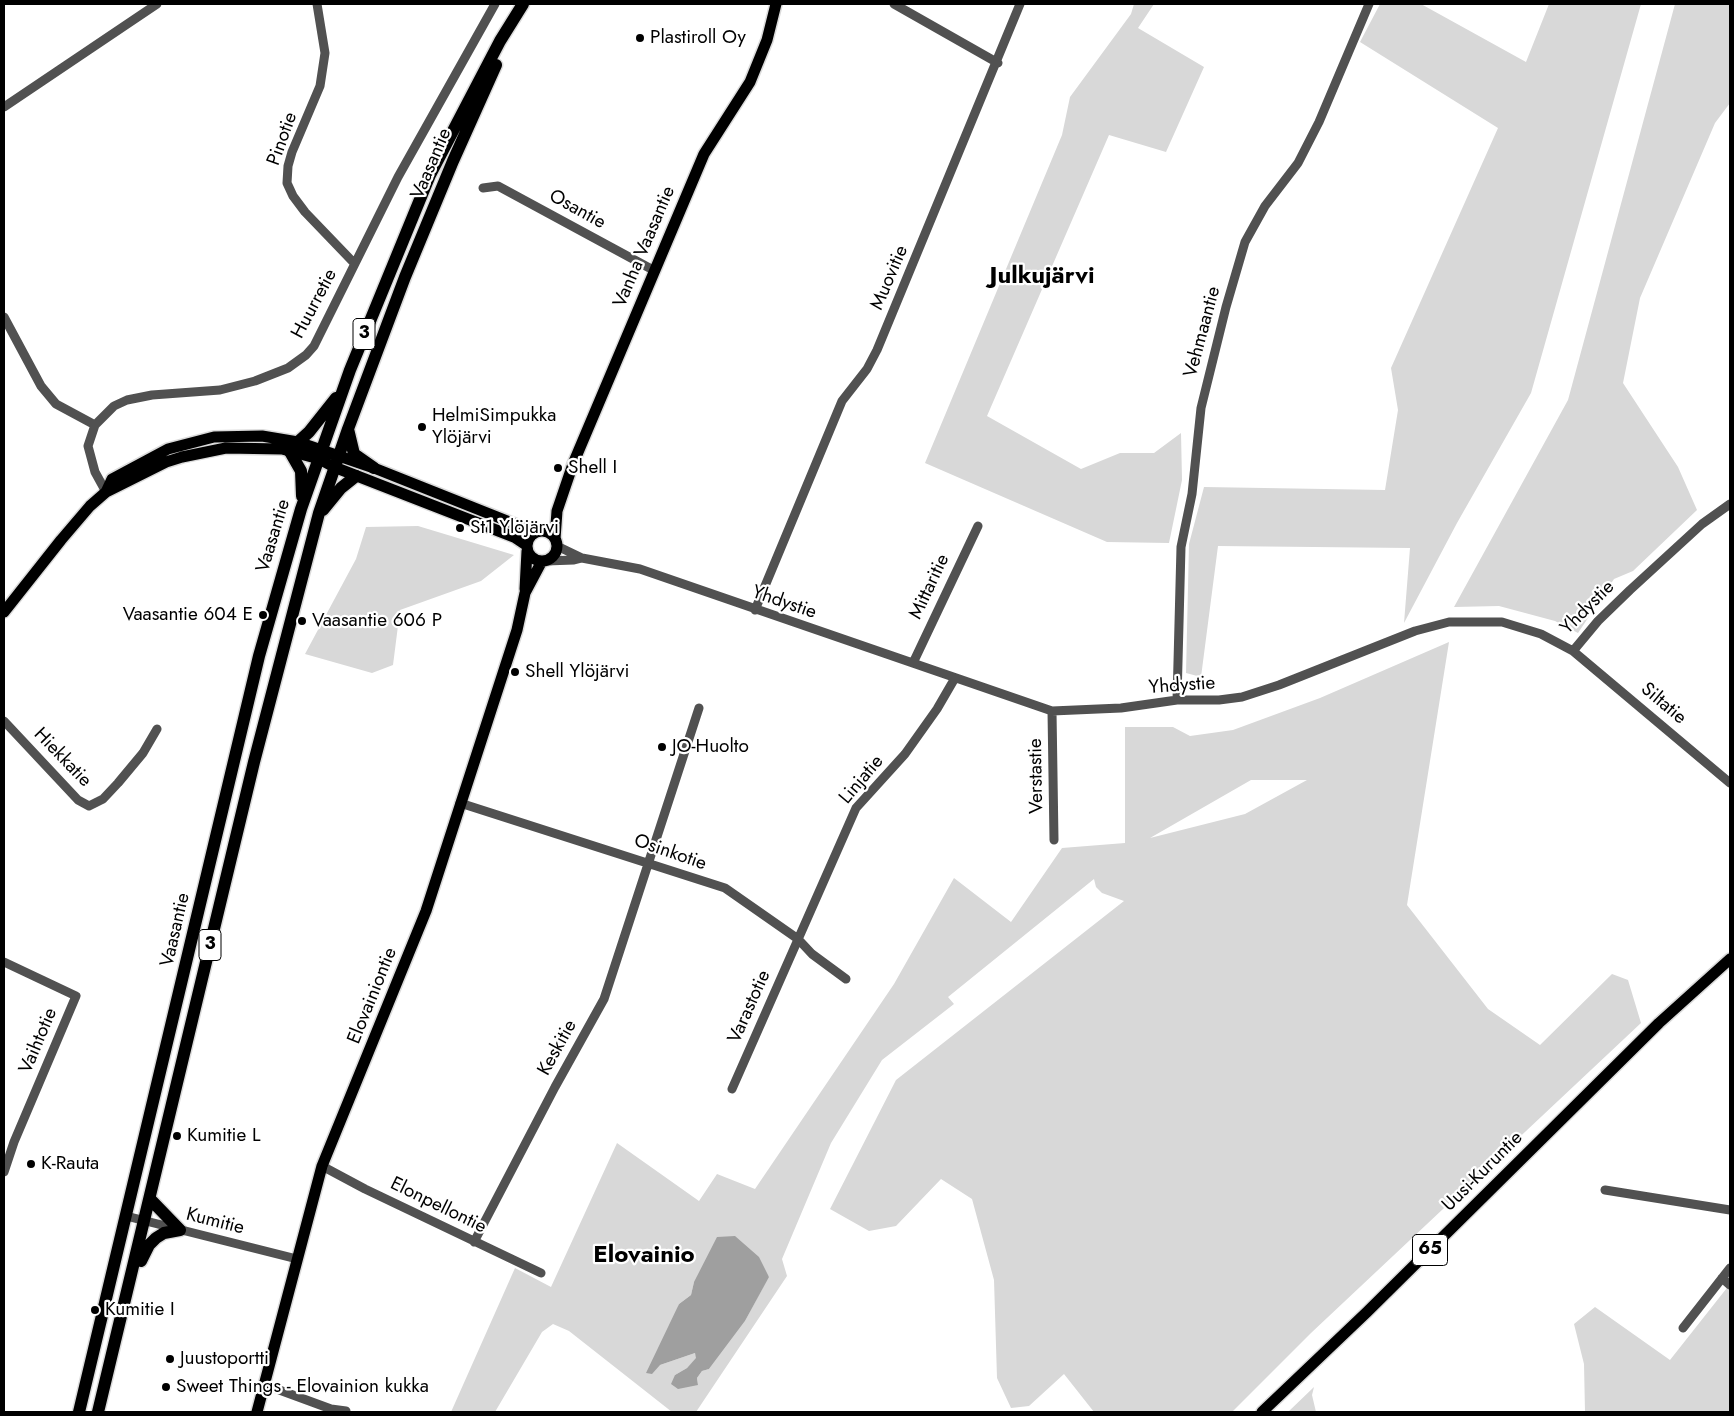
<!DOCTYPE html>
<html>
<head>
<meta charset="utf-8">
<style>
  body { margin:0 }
  #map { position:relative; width:1734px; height:1416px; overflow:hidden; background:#fff; font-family:Jost,sans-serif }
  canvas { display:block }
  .frame { position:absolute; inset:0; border:5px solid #000; pointer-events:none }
</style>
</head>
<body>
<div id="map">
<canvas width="1734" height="1416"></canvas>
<div class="frame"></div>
</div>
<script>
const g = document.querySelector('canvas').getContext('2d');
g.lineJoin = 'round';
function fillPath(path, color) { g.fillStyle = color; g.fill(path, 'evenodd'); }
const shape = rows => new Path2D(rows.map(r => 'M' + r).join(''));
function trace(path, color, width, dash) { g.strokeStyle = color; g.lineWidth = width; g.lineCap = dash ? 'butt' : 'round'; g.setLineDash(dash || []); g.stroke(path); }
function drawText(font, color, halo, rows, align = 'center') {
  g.font = font + ' Jost,sans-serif'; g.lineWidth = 4.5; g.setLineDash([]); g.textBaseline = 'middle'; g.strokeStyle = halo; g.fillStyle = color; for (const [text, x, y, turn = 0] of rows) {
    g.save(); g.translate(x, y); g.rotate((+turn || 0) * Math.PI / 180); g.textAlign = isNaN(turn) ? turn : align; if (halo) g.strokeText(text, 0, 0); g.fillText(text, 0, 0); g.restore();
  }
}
fillPath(shape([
  [1134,4,1154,4,1138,28,1204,67,1166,152,1109,135,987,416,1081,469,1120,453,1154,453,1181,433,1182,480,1169,543,1107,542,925,463,1062,135,1070,97,1131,14],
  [1380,4,1421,4,1526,62,1549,4,1641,4,1531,393,1457,523,1404,623,1410,548,1218,546,1201,677,1186,673,1189,544,1204,487,1385,490,1398,410,1391,368,1498,128,1360,42],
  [1675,4,1730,4,1730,103,1715,123,1640,298,1623,383,1678,467,1697,510,1633,571,1614,579,1578,633,1555,621,1499,606,1454,607,1568,400],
  [418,526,514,555,481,581,400,610,393,665,372,673,305,654,356,559,366,527],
  [1449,642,1407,905,1488,1009,1540,1045,1612,974,1628,980,1641,1023,1311,1333,1232,1412,1094,1412,1064,1374,1029,1406,1011,1408,997,1378,994,1280,972,1199,941,1179,896,1226,869,1231,830,1209,896,1080,1124,901,1102,893,1096,887,1094,879,948,997,954,1004,882,1060,831,1143,782,1259,787,1276,696,1412,672,1412,569,1331,553,1324,542,1332,495,1412,451,1412,515,1268,551,1287,617,1143,699,1201,717,1174,755,1189,894,984,954,878,1011,922,1062,848,1125,843,1125,727,1173,727,1190,736,1233,730,1320,698],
  [1251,780,1307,780,1245,814,1150,838],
  [769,1276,745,1321,709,1369,702,1371,697,1378,698,1385,675,1375,687,1368,697,1358,695,1353,660,1365,679,1304,691,1295,694,1282],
  [1730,1284,1730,1412,1585,1412,1584,1364,1574,1324,1595,1307,1670,1360],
  [1314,1387,1312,1395,1316,1412,1288,1412]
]), '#d8d8d8');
fillPath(shape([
  [735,1236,759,1257,769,1277,745,1321,709,1369,702,1371,697,1378,698,1385,678,1389,671,1384,675,1375,687,1368,696,1358,695,1353,660,1365,652,1374,646,1373,679,1304,691,1295,694,1282,717,1237]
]), '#9f9f9f');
const major = shape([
  [106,492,112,479,168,449,214,437,262,436,298,442,374,468,535,532],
  '527 546a15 15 0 1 1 30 0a15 15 0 1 1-30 0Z',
  [555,539,557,511,573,464,704,154,750,82,767,40,776,4],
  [525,589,527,551],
  [4,612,61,540,90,506,106,492,166,462,182,457,226,448,282,449,319,459,334,467,514,537,526,545],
  [257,1412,322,1166,426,911,517,630,525,593,542,561],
  [1262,1412,1367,1312,1659,1023,1730,959]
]);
const highway = shape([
  [348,429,354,454,374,468],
  [298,442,309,432,336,398],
  [289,450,301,471,302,496],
  [323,510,341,488,356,476],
  [150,1199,180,1230],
  [141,1261,149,1245,156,1238,164,1233,180,1230],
  [79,1412,259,656,301,509,350,370,430,175,500,41,523,4],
  [98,1412,254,762,319,513,348,429,405,277,453,161,496,65]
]);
trace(major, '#dbdbdb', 14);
trace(highway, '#dbdbdb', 15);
trace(shape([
  [317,4,325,53,320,86,292,152,288,166,287,183,293,196,305,212,354,263],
  [894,4,998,63],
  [4,107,157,4],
  [483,188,498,186,655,271],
  [4,317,41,386,56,404,95,425],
  [106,492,95,472,88,446,95,425,114,406,127,400,152,395,220,390,255,381,288,368,306,355,314,346,398,177,495,4],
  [557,546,582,558,640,569,1052,711,1121,708,1177,700,1219,700,1242,697,1279,685,1415,631,1449,622,1502,622,1541,634,1573,651,1730,783],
  [546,561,574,560,582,558],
  [755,610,842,401,867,369,877,350,1020,4],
  [1573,651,1598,621,1630,590,1702,524,1730,504],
  [913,663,978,526],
  [1177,700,1181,547,1192,494,1201,408,1226,307,1245,242,1265,206,1298,163,1319,122,1369,4],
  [1052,711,1054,840],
  [4,721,78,800,89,806,103,799,118,783,143,753,157,729],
  [460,803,725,888,798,939,812,954,846,979],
  [4,962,76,996,14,1142,4,1172],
  [732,1089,856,808,905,754,937,709,955,678],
  [322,1166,365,1189,541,1273],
  [1605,1190,1730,1210],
  [126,1216,297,1259],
  [474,1242,555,1087,604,999,699,708],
  [1722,1278,1730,1285],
  [1683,1328,1730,1268],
  [263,1384,331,1409,346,1411]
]), '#515151', 9);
trace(major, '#000', 11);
trace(highway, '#000', 12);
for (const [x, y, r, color] of [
  [640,38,5,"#000"],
  [422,427,5,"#000"],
  [558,468,5,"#000"],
  [460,528,5,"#000"],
  [263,615,5,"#000"],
  [302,621,5,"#000"],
  [515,672,5,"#000"],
  [662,747,5,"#000"],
  [177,1136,5,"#000"],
  [31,1164,5,"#000"],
  [95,1310,5,"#000"],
  [170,1359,5,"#000"],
  [166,1387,5,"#000"]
]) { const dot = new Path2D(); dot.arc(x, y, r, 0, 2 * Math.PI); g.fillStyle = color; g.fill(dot); trace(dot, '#fff', 2); }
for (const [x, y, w] of [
  [364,334,22],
  [210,945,22],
  [1430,1250,35]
]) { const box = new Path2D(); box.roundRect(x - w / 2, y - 15.5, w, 31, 4); g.fillStyle = '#fff'; g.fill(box); trace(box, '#000', 1); }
drawText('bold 18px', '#000', null, [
  ["3",364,334],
  ["3",210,945],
  ["65",1430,1250]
]);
drawText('19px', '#000', '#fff', [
  ["Plastiroll Oy",650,38],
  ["HelmiSimpukka",432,416],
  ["Ylöjärvi",432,438],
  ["Shell I",568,468],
  ["St1 Ylöjärvi",470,528],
  ["Vaasantie 604 E",253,615,"right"],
  ["Vaasantie 606 P",312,621],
  ["Shell Ylöjärvi",525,672],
  ["JO-Huolto",672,747],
  ["Kumitie L",187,1136],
  ["K-Rauta",41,1164],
  ["Kumitie I",105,1310],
  ["Juustoportti",180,1359],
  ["Sweet Things - Elovainion kukka",176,1387]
], 'left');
drawText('19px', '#000', '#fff', [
  ["Pinotie",283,139,-70],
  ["Vaasantie",432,164,-67],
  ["Osantie",577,210,29],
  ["Vanha Vaasantie",645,247,-67],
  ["Muovitie",890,278,-67],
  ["Huurretie",315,304,-62],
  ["Vehmaantie",1203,332,-75],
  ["Vaasantie",274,536,-73],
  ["Mittaritie",930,587,-65],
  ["Yhdystie",784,603,19],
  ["Yhdystie",1588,608,-45],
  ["Yhdystie",1182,686,-4],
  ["Siltatie",1663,704,40],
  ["Hiekkatie",62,758,46],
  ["Verstastie",1037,776,-91],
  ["Linjatie",862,780,-50],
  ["Osinkotie",670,853,19],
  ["Vaasantie",176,930,-77],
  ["Elovainiontie",373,996,-68],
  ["Varastotie",750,1007,-66],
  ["Vaihtotie",39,1041,-67],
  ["Keskitie",558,1048,-61],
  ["Uusi-Kuruntie",1483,1172,-45],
  ["Elonpellontie",438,1206,26],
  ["Kumitie",215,1222,14]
]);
drawText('bold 24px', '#000', '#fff', [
  ["Julkujärvi",1042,277],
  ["Elovainio",644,1256]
]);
</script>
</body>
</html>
